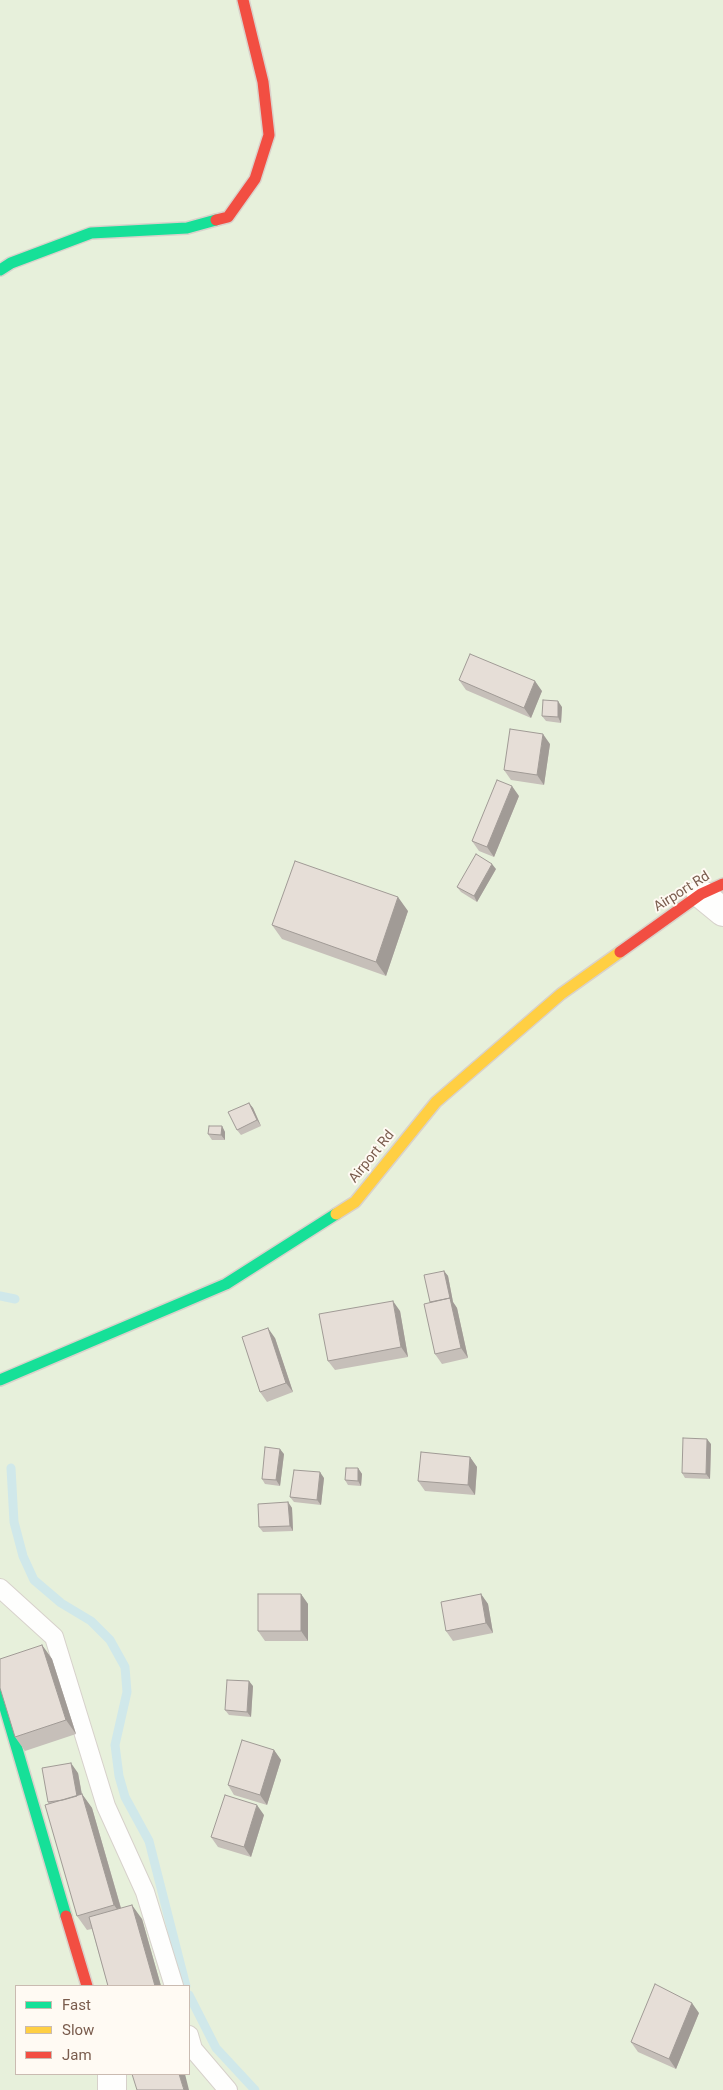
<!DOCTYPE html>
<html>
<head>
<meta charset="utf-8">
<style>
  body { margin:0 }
  #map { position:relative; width:723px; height:2090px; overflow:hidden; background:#f9f5f0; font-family:Roboto,sans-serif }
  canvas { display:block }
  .legend { position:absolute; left:15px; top:1985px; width:175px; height:90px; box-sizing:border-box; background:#fffaf3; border:1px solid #cabbb1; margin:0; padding:6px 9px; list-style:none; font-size:15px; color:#7a5c4d }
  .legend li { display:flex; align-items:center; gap:10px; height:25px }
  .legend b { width:25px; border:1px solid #cabbb1 }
</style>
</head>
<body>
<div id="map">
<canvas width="723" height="2090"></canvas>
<ul class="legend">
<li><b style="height:6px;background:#16e098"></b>Fast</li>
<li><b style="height:6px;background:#ffcf43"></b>Slow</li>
<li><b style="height:6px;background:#f24e42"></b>Jam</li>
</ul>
</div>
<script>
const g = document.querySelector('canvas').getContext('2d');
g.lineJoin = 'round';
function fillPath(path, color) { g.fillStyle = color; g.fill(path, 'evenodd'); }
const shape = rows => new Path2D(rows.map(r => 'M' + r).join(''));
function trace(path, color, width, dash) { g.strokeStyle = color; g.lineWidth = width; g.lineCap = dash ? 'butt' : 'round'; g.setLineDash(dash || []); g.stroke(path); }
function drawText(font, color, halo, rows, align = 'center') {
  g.font = font + ' Roboto,sans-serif'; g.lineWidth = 4; g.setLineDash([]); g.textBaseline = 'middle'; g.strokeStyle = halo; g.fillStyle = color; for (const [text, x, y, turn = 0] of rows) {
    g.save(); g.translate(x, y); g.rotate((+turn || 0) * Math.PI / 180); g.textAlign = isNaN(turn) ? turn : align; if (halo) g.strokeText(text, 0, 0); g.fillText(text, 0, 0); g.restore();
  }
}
fillPath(shape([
  [0,0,723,0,723,2090,0,2090],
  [16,1986,189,1986,189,2074,16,2074]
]), '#e7f0db');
trace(shape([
  [0,1296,15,1299],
  [11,1468,14,1522,23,1556,34,1580,61,1603,91,1621,110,1640,125,1667,127,1692,115,1745,119,1776,125,1797,149,1841,186,1986],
  [189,1995,216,2048,255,2090]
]), '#d0e8ea', 9);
const lane = shape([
  [0,1588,54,1637,106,1806,145,1892,174,1986],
  [189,2035,193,2049,228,2090]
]);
const street = shape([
  [701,894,723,912],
  [112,2074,112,2090]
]);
const fast = shape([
  [0,270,11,263,91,233,187,228,216,220],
  [0,1380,226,1284,336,1214],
  [0,1691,66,1916]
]);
const slow = shape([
  [336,1214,355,1202,436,1102,561,994,620,952]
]);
const jam = shape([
  [216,220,228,217,255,179,269,135,263,82,243,0],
  [620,952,701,894,723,884],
  [66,1916,87,1986]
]);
trace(lane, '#d7d1cb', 20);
trace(street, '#d7d1cb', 30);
trace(fast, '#d9d2cb', 14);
trace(slow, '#d9d2cb', 14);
trace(jam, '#d9d2cb', 14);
trace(lane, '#fefefd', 18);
trace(street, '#fefefd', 28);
trace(fast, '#16e098', 11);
trace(slow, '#ffcf43', 11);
trace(jam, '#f24e42', 11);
fillPath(shape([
  [459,680,542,691,531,718,466,690],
  [562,707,561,723,546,721,542,716],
  [550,744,544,785,511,780,504,770],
  [519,796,494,857,479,851,472,841],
  [496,869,477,902,461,892,457,887],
  [408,911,386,976,282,939,272,925],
  [249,1103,253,1108,261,1126,241,1135,237,1130],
  [222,1126,225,1132,225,1140,212,1140,208,1134],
  [444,1271,448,1276,453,1302,457,1308,468,1358,442,1364,435,1354,430,1303],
  [400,1311,408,1357,335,1370,328,1361],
  [275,1338,293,1392,267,1402,260,1392],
  [711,1444,710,1479,685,1478,682,1473],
  [284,1454,280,1486,265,1484,262,1479],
  [470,1457,477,1467,475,1495,425,1491,418,1481],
  [358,1468,362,1474,361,1486,348,1485,345,1480],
  [324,1478,321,1505,294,1502,290,1497],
  [288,1502,292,1508,293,1531,263,1532,259,1527],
  [301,1594,308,1604,308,1641,265,1641,258,1631],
  [481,1594,488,1604,493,1633,453,1641,446,1631],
  [42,1645,52,1659,76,1734,25,1751,15,1737],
  [253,1686,251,1717,229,1715,225,1710],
  [274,1750,281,1760,267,1805,234,1795,228,1785],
  [78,1773,82,1794,92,1808,121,1908,142,1919,161,1986,108,1986,92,1929,87,1930,77,1916,48,1802],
  [264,1815,251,1857,218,1847,211,1837],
  [699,2013,676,2069,638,2052,631,2042]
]), '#c6bfb9');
fillPath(shape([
  [535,681,542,691,531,718,524,708],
  [558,701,562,707,561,723,558,717],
  [543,734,550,744,544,785,537,775],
  [512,786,519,796,494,857,487,847],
  [492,864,496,869,477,902,474,896],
  [398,897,408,911,386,976,376,962],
  [249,1103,253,1108,261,1126,257,1120],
  [222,1126,225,1132,225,1140,221,1135],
  [444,1271,448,1276,453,1302,457,1308,468,1358,461,1348],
  [393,1301,400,1311,408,1357,401,1347],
  [268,1328,275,1338,293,1392,286,1383],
  [707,1439,711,1444,710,1479,706,1474],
  [280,1449,284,1454,280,1486,276,1480],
  [470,1457,477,1467,475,1495,468,1485],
  [358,1468,362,1474,361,1486,358,1481],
  [320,1472,324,1478,321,1505,317,1500],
  [288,1502,292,1508,293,1531,290,1526],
  [301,1594,308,1604,308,1641,301,1631],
  [481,1594,488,1604,493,1633,486,1623],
  [42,1645,52,1659,76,1734,66,1720],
  [249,1681,253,1686,251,1717,247,1712],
  [274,1750,281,1760,267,1805,260,1795],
  [71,1763,78,1773,84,1807,77,1797],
  [82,1794,92,1808,124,1919,114,1905],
  [257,1805,264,1815,251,1857,244,1847],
  [132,1905,142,1919,161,1986,155,1986],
  [692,2003,699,2013,676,2069,669,2059],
  [179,2074,185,2074,189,2090,184,2090]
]), '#a19b96');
const building = shape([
  [470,654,535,681,524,708,459,680,470,654],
  [543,700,558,701,558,717,542,716,543,700],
  [510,729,543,734,537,775,504,770,510,729],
  [497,780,512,786,487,847,472,841,497,780],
  [476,854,492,864,474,896,457,887,476,854],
  [295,861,398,897,376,962,272,925,295,861],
  [249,1103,257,1120,237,1130,228,1112,249,1103],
  [209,1126,222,1126,221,1135,208,1134,209,1126],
  [444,1271,450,1298,430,1302,424,1275,444,1271],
  [450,1298,461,1348,435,1354,424,1304,450,1298],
  [393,1301,401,1347,328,1361,319,1314,393,1301],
  [268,1328,286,1383,260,1392,242,1337,268,1328],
  [683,1438,707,1439,706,1474,682,1473,683,1438],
  [265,1447,280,1449,276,1480,262,1479,265,1447],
  [421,1452,470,1457,468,1485,418,1481,421,1452],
  [346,1468,358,1468,358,1481,345,1480,346,1468],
  [294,1470,320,1472,317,1500,290,1497,294,1470],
  [288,1502,290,1526,259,1527,258,1504,288,1502],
  [258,1594,301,1594,301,1631,258,1631,258,1594],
  [481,1594,486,1623,446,1631,441,1602,481,1594],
  [42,1645,66,1720,15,1737,0,1688,0,1659,42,1645],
  [227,1680,249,1681,247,1712,225,1710,227,1680],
  [242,1740,274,1750,260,1795,228,1785,242,1740],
  [71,1763,77,1796,63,1800,48,1802,42,1768,71,1763],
  [82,1794,114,1905,77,1916,45,1805,82,1794],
  [225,1795,257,1805,244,1847,211,1837,225,1795],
  [132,1905,155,1986,108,1986,89,1917,132,1905],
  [655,1984,692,2003,669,2059,631,2042,655,1984],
  [132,2074,179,2074,184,2090,137,2090,132,2074]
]);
fillPath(building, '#e6ded7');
trace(building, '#a19b96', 1);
drawText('14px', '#7a5c4d', '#fffaf3', [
  ["Airport Rd",682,892,-32],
  ["Airport Rd",372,1157,-51]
]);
</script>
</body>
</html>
